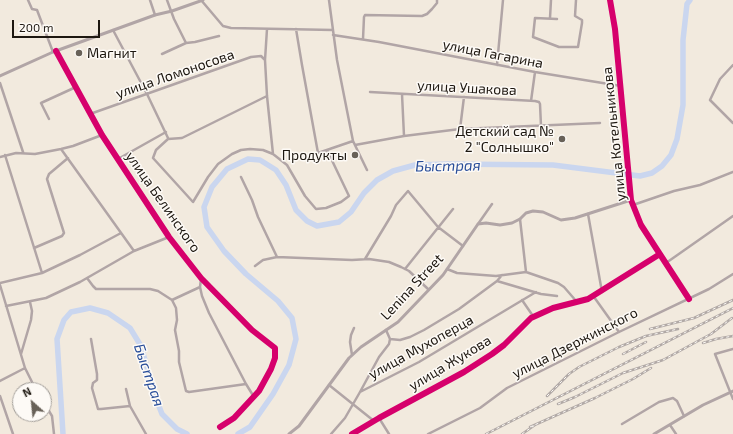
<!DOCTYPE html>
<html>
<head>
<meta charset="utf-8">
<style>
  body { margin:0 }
  #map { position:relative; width:733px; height:434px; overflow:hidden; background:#f2eade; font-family:"Exo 2",sans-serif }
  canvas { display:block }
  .north { position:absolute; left:12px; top:382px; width:40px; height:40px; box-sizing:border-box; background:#fdfaf6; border:1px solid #a39f9a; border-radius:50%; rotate:333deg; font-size:11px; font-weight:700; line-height:16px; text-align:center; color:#1d1710 }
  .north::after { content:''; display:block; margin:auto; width:14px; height:18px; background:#686158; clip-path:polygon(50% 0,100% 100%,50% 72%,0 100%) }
  .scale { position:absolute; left:12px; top:20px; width:88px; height:18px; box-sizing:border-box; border:2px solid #1d1710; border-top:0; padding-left:5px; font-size:12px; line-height:14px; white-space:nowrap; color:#1d1710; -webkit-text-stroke:3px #fdfaf6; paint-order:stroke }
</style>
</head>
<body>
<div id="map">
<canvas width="733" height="434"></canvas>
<div class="north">N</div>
<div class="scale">200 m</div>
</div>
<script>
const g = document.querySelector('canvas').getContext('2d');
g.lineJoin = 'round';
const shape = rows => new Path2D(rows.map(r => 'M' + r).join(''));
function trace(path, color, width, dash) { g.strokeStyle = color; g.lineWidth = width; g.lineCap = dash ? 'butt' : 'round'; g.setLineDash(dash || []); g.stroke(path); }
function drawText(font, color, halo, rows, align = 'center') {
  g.font = font + ' "Exo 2",sans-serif'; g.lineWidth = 3; g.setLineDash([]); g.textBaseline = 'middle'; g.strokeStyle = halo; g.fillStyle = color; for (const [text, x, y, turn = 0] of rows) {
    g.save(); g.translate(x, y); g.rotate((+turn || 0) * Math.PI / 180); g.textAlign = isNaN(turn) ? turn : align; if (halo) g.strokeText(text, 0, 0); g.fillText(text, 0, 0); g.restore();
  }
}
trace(shape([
  [63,434,57,339,64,320,71,312,90,308,108,313,130,328,141,346,155,396,162,414,177,429,187,434],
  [238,434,250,427,273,394,289,365,296,339,292,318,278,301,246,274,224,251,207,227,204,207,212,187,227,169,248,159,260,160,276,170,286,185,296,210,307,221,317,226,339,222,351,212,364,193,377,180,393,171,415,165,448,164,553,165,640,176,652,173,662,166,671,155,677,139,683,105,683,40,687,4,690,0]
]), '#cad6ef', 5.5);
trace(shape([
  [28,0,32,9,37,10,53,52],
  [150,0,155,15],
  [167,0,174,19,186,43],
  [201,0,223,26,231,28,333,30],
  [329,0,337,60,353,141,367,170],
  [550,18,551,0],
  [557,19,535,18,533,37,559,47,578,47,582,23,582,20,575,16,576,0],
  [267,29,265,60,267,96,273,154,287,165,305,196,316,209,326,208,341,202,349,196,327,150],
  [296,29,302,65,318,153,353,141],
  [113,30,147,94,168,138],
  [333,35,379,42,535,72,621,86],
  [363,39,364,17,365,15,422,16,427,14,432,9,437,3,437,0],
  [56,51,102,135,169,237,201,278,252,330,275,348,275,358,271,369,259,391,234,418,220,427],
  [162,54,186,43,195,42,219,36],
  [497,65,503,0],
  [733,65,720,79,710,100,733,123],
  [0,83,23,152],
  [370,92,535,101,539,102,540,104,541,126],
  [402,94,404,136],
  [267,96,182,138,168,139,156,150,153,158,193,202,208,177,218,164,232,154,241,150,250,149,263,150,273,154],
  [531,101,535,72],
  [90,114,251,57,261,56,265,60],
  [49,119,41,103,76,87],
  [460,129,464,97],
  [355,145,404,136,460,129,600,123],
  [61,149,134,251],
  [5,155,42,273],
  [0,157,16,153,35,154,61,149,73,146,102,135],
  [118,159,166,132],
  [241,177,252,200,258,217,277,257],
  [631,200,641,225,689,299],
  [633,205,674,191,700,185,733,172],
  [588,214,602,292],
  [520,219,526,272],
  [478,224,492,204],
  [34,248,62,236,64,233,47,179,49,174,68,158],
  [365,259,391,216,396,205,408,191,438,227,463,246],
  [666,263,733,216],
  [255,266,263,260,277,257,352,260,369,259,389,262,401,267,409,271,428,289],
  [405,269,453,209],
  [447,269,457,273,496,276,526,272,558,283,564,287,577,302],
  [87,278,93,286,96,289,150,289,158,291,172,300,176,308,177,320,175,330,179,351,179,362,186,391,189,392,246,384],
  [201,279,200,287,202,296,209,313,246,384,254,397],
  [497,281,541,294,557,296],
  [0,283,42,273,80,255,121,233],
  [0,285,25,368,36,390],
  [594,297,619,332],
  [172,300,200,287],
  [522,300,533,316],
  [6,306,46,298,80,282,134,251,169,237],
  [91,339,97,374,97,380,93,383,92,388,98,409,101,409,130,406],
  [390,339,400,340,410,337,424,330,459,309,497,281,502,275],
  [733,349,715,354,733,399],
  [21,354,31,320,32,311,30,302],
  [352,355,350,342,351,335,354,328],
  [0,381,25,368],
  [329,385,374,421],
  [126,389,130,406,146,434],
  [360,392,379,357,389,344,390,339,386,330],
  [0,396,13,434],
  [44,403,52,416,54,434],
  [379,418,389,434],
  [622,424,659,402,673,398,677,401,684,416],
  [670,425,676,434],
  [331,434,345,418,360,392,419,362,536,292],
  [352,434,379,418,464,372,492,354,504,345,531,318,553,308,588,299,660,254],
  [428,434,480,408,507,388,619,332,709,289,733,274]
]), '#b1a5a6', 2.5);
trace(shape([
  [0,76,53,52,155,15,172,11,203,0],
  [289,434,299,426,349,358,361,347,398,322,443,275,478,224,486,223,500,225,512,223,520,219,526,213,533,211,543,212,561,220,575,218,631,200,615,29,610,0],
  [654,434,703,405,733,391]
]), '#b1a5a6', 3);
const rail = shape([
  [650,329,694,318,733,300],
  [703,343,716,339,733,336],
  [623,354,646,342],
  [547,396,569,374,579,367,619,347,646,336,678,329],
  [558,404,575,397,623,373,663,360,711,334,732,318],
  [530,427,595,398,633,379,651,368],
  [486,434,733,308],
  [522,434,535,425]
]);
trace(rail, '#b1a9a6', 2.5);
trace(rail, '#fdfaf6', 1, [3]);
trace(shape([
  [610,0,615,29,631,200,641,225,689,299],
  [56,51,102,135,169,237,201,278,252,330,275,348,275,358,271,369,259,391,234,418,220,427],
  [352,434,379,418,464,372,492,354,504,345,531,318,553,308,588,299,660,254]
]), '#d6006c', 6);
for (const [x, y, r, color] of [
  [79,53,4,"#686158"],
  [562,139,4,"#686158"],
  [355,155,4,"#686158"]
]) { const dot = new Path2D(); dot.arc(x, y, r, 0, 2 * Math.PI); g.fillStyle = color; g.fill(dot); trace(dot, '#fdfaf6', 1.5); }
drawText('14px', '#1d1710', '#fdfaf6', [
  ["Магнит",87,53,"left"],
  ["Детский сад №",554,131],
  ["2 \"Солнышко\"",554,147],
  ["Продукты",347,155]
], 'right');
drawText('14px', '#1d1710', '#fdfaf6', [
  ["улица Гагарина",493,54,11],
  ["улица Ломоносова",175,74,-19],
  ["улица Ушакова",467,88,3],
  ["улица Котельникова",614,134,-96],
  ["улица Белинского",163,202,55],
  ["Lenina Street",412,287,-47],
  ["улица Дзержинского",575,343,-27],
  ["улица Мухоперца",421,347,-29],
  ["улица Жукова",450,363,-31]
]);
drawText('italic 15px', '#284d99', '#fdfaf6', [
  ["Быстрая",448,166,-1],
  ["Быстрая",149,375,71]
]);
</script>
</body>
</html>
